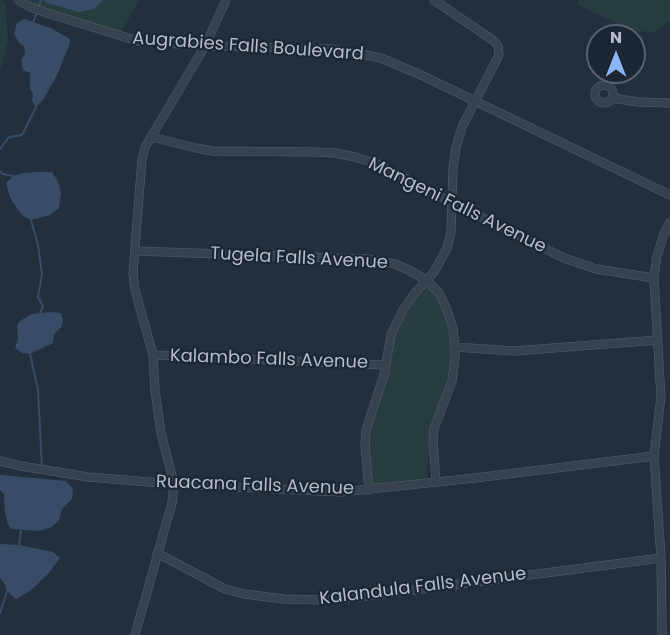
<!DOCTYPE html>
<html>
<head>
<meta charset="utf-8">
<style>
  body { margin:0 }
  #map { position:relative; width:670px; height:635px; overflow:hidden; background:#242f3e; font-family:Poppins,sans-serif }
  canvas { display:block }
  .north { position:absolute; left:586px; top:24px; width:60px; height:60px; box-sizing:border-box; background:#1d2633; border:2px solid #59626f; border-radius:50%; rotate:0deg; font-size:16px; font-weight:700; line-height:24px; text-align:center; color:#b4bcc9 }
  .north::after { content:''; display:block; margin:auto; width:21px; height:27px; background:#8ab4f8; clip-path:polygon(50% 0,100% 100%,50% 72%,0 100%) }
</style>
</head>
<body>
<div id="map">
<canvas width="670" height="635"></canvas>
<div class="north">N</div>
</div>
<script>
const g = document.querySelector('canvas').getContext('2d');
g.lineJoin = 'round';
function fillPath(path, color) { g.fillStyle = color; g.fill(path, 'evenodd'); }
const shape = rows => new Path2D(rows.map(r => 'M' + r).join(''));
function trace(path, color, width, dash) { g.strokeStyle = color; g.lineWidth = width; g.lineCap = dash ? 'butt' : 'round'; g.setLineDash(dash || []); g.stroke(path); }
function drawText(font, color, halo, rows, align = 'center') {
  g.font = font + ' Poppins,sans-serif'; g.lineWidth = 4.5; g.setLineDash([]); g.textBaseline = 'middle'; g.strokeStyle = halo; g.fillStyle = color; for (const [text, x, y, turn = 0] of rows) {
    g.save(); g.translate(x, y); g.rotate((+turn || 0) * Math.PI / 180); g.textAlign = isNaN(turn) ? turn : align; if (halo) g.strokeText(text, 0, 0); g.fillText(text, 0, 0); g.restore();
  }
}
fillPath(shape([
  [0,0,2,0,5,3,8,41,0,72],
  [27,0,139,0,121,33,35,6],
  [578,0,670,0,670,21,655,32,632,31,577,4],
  [426,282,438,294,453,337,451,372,445,401,429,440,427,480,372,487,367,439,394,336]
]), '#263c3f');
fillPath(shape([
  [43,0,103,0,94,9,79,12,47,3],
  [24,19,51,28,70,39,69,46,57,75,43,100,36,107,32,101,33,94,30,89,30,73,23,70,21,60,25,54,24,46,19,43,14,34,17,23],
  [36,172,52,172,58,182,61,193,59,208,50,215,31,220,23,216,16,207,9,195,6,183,13,176,23,173],
  [51,312,61,313,63,321,62,326,54,334,53,343,30,354,22,353,15,348,18,338,17,326,20,321,32,314],
  [0,475,66,481,73,489,72,499,62,509,59,520,52,527,39,531,11,529,8,524,5,513,4,494,0,490],
  [0,544,19,545,53,552,60,558,48,574,30,591,16,599,7,591,4,583,0,578]
]), '#394c67');
trace(shape([
  [39,6,41,0],
  [33,23,37,12],
  [0,149,9,137,22,135,36,107],
  [0,171,3,174,13,176],
  [31,220,38,245,42,274,38,297,43,306,40,313],
  [30,354,38,390,42,467],
  [19,545,21,531],
  [0,613,7,591]
]), '#394c67', 2);
const minor = shape([
  [18,0,28,6,47,13,138,41,205,46,332,49,356,53,381,58,421,75,670,195],
  '595 94a9 9 0 1 1 18 0a9 9 0 1 1-18 0Z',
  [612,98,638,102,670,103],
  [151,137,196,148,213,151,315,152,335,153,355,157,377,164,400,175,453,203,564,258,596,269,654,278],
  [135,251,367,259,395,264,407,269,426,280,439,293,447,310,453,328,455,347,455,359,452,381,434,429,433,441,436,482],
  [455,347,514,351,658,340],
  [153,355,385,365],
  [0,461,21,466,88,477,174,484,341,492,475,478,654,456],
  [369,490,365,445,366,430,384,375,391,335,403,310,414,294,434,272,447,248,451,232,453,168,456,147,462,127,499,55,498,46,494,41,434,0],
  [157,553,225,589,244,594,284,599,321,600,368,596,661,558],
  [135,635,172,503,174,484,161,433,155,390,153,355,135,290,133,273,142,159,145,147,151,137,205,46,226,0],
  [662,635,661,558,654,456,661,396,660,381,654,278,657,256,664,234,670,222]
]);
trace(minor, '#565f6c', 9);
trace(minor, '#38414e', 8);
drawText('18px', '#b4bcc9', '#1d2633', [
  ["Augrabies Falls Boulevard",248,47,4],
  ["Mangeni Falls Avenue",457,206,26],
  ["Tugela Falls Avenue",299,259,3],
  ["Kalambo Falls Avenue",269,360,2],
  ["Ruacana Falls Avenue",255,486,2],
  ["Kalandula Falls Avenue",423,587,-7]
]);
</script>
</body>
</html>
